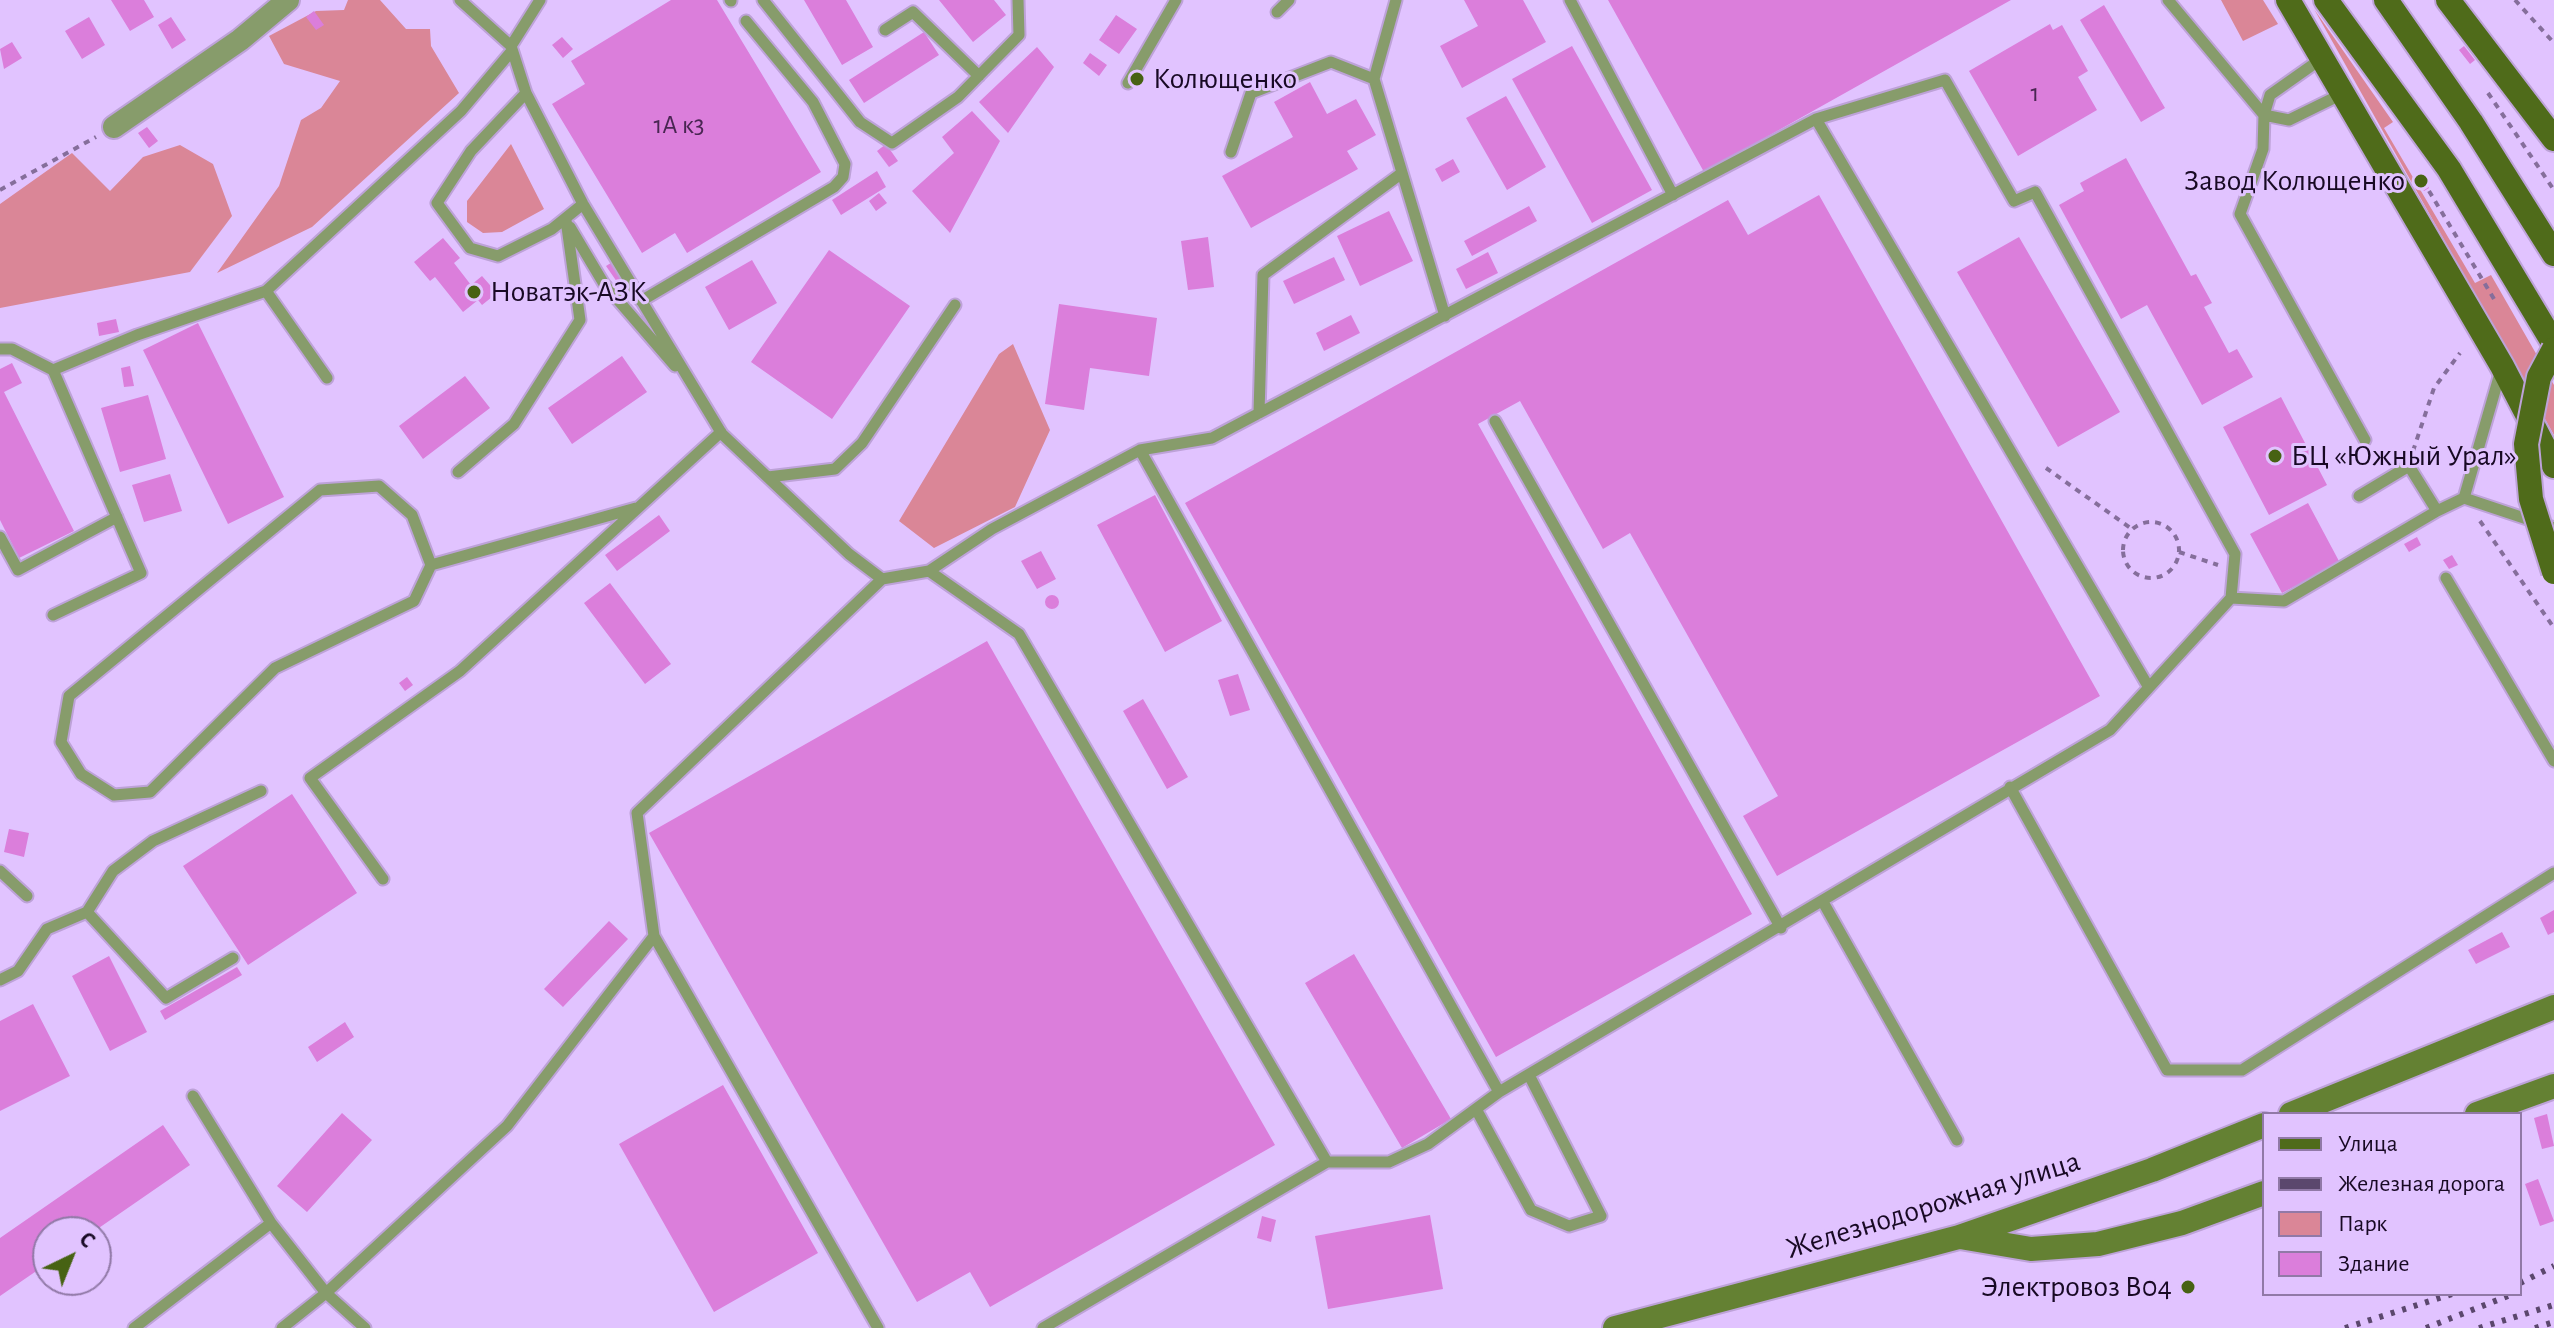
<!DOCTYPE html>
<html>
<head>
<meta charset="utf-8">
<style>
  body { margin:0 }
  #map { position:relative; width:2554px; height:1328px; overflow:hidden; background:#e1c3ff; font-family:"Alegreya Sans",sans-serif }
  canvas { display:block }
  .legend { position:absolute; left:2262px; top:1112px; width:260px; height:184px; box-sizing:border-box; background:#e1c3ff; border:2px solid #9179a7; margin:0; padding:10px 14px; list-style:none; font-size:24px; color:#180924 }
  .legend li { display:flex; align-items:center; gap:16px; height:40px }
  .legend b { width:40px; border:2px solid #9179a7 }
  .north { position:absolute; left:32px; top:1216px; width:80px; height:80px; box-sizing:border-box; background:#e1c3ff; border:2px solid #9179a7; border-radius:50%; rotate:43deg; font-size:22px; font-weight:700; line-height:32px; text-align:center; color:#180924 }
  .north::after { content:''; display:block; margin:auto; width:28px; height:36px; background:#476213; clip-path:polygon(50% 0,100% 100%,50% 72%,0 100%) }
</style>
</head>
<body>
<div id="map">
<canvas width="2554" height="1328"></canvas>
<ul class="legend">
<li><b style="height:10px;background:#4f6b1a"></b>Улица</li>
<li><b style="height:10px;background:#5b476d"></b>Железная дорога</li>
<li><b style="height:22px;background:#da8697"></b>Парк</li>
<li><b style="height:22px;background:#db7edb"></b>Здание</li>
</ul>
<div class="north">С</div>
</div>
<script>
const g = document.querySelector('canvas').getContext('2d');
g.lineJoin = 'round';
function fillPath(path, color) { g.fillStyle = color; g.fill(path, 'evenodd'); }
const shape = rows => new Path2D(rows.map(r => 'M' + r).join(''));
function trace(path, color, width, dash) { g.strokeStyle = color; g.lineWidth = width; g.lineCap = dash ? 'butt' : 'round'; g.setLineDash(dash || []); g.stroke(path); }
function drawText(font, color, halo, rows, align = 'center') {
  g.font = font + ' "Alegreya Sans",sans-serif'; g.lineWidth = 6; g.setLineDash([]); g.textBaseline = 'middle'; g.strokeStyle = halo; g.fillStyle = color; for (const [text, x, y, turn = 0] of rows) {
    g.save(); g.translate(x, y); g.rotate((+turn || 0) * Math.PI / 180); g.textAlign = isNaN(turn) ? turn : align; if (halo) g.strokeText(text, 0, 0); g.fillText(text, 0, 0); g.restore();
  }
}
fillPath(shape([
  [348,0,380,0,406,29,430,29,431,46,459,93,312,227,217,273,279,186,301,120,321,108,340,81,284,64,269,36,316,11,344,10],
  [2221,0,2263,0,2278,24,2243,41],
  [2314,9,2393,122,2384,128,2475,283,2491,275,2554,385,2554,435],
  [511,144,544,209,502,232,483,233,467,222,467,201],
  [180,145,213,164,232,216,190,272,0,308,0,204,72,153,110,191,143,157],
  [1013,344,1050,430,1015,507,934,548,899,521,999,354]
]), '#da8697');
fillPath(shape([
  [111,0,144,0,154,17,130,31],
  [671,0,717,0,821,172,687,253,675,233,642,253,552,104,585,84,571,61],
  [804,0,846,0,873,47,842,65],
  [939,0,994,0,1006,15,973,42],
  [1464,0,1523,0,1546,42,1462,88,1440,46,1478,26],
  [1608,0,2011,0,1704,172],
  [2104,5,2165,108,2141,122,2080,20],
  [314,11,324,25,316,30,306,17],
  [1116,15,1137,29,1119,54,1099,40],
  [89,17,105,45,82,59,65,31],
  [171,17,186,40,172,49,158,25],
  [2050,24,2053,30,2062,25,2088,71,2078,77,2097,110,2018,156,1969,71],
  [924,32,939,55,864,103,849,80],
  [562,37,573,49,563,58,552,45],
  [12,42,22,58,4,69,0,49],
  [1572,46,1652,190,1592,223,1512,79],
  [2464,46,2475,60,2470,64,2459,50],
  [1037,47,1054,67,1008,133,979,102],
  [1090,53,1107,65,1099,76,1083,63],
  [1310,82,1327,114,1356,99,1376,135,1347,151,1358,169,1251,228,1222,176,1293,137,1274,102],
  [1506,96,1546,167,1507,190,1466,118],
  [972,111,1000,141,950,233,912,191,954,153,942,137],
  [147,127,158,141,149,148,138,133],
  [886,144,898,161,889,167,877,151],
  [2126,158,2191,276,2196,274,2212,303,2204,307,2229,353,2237,349,2253,377,2202,405,2147,305,2121,319,2059,205,2084,191,2080,183],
  [1453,159,1460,172,1442,182,1435,169],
  [877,171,886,187,841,215,832,200],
  [2420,173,2429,188,2424,191,2415,176],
  [879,193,887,203,876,211,869,201],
  [1819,195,2100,696,1777,876,1743,816,1778,796,1630,533,1603,549,1520,401,1478,424,1752,914,1496,1057,1185,503,1728,200,1748,235],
  [1529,206,1537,221,1472,256,1464,241],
  [1389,211,1413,261,1360,286,1337,236],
  [1208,237,1214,287,1188,290,1181,241],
  [2019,237,2120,412,2058,447,1957,272],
  [443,238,460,258,454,263,471,285,482,276,497,293,482,305,478,300,463,312,435,277,430,281,414,262],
  [829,250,910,306,832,419,751,362],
  [1488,252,1498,273,1466,289,1456,269],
  [1334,257,1345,280,1294,304,1283,281],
  [752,260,777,303,729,330,705,287],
  [614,261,631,287,624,292,606,266],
  [1059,304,1157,318,1149,376,1090,368,1084,410,1045,404],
  [1351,315,1360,333,1324,351,1316,333],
  [116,319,119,332,99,336,97,323],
  [198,323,284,497,228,524,143,350],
  [622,356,647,392,572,444,548,408],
  [12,363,22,383,4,392,74,531,19,558,0,520,0,369],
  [130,366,134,386,124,387,121,368],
  [465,376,490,408,423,459,399,426],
  [148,395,166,459,120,472,101,408],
  [2281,397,2327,485,2269,515,2223,427],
  [170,474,182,511,144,522,132,485],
  [1155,495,1222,621,1165,652,1097,525],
  [2308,503,2340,563,2282,593,2250,534],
  [659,515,670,531,617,571,605,555],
  [2417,537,2421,545,2409,552,2404,544],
  [1041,551,1056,579,1037,589,1021,561],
  [2452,555,2458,565,2449,569,2443,560],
  [610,583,671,664,645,684,584,603],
  '1045 602a7 7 0 1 1 14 0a7 7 0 1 1-14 0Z',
  [987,641,1275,1145,990,1307,970,1272,917,1302,649,833],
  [1238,674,1250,710,1230,716,1218,680],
  [407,677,413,685,405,691,399,683],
  [1143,699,1188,777,1167,789,1123,711],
  [292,794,357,893,248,965,183,866],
  [9,829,29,833,24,857,4,852],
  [2554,910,2554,932,2548,935,2540,918],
  [609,921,628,939,563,1007,544,989],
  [2502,932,2510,947,2476,964,2468,950],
  [1354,954,1451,1119,1402,1148,1305,983],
  [109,956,147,1032,110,1051,72,976],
  [237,967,242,975,165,1020,160,1011],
  [33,1004,70,1076,0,1111,0,1021],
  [345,1022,354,1037,317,1062,308,1047],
  [723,1085,818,1253,714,1312,619,1144],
  [342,1113,372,1140,307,1212,277,1186],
  [2547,1114,2554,1146,2542,1149,2534,1118],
  [163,1125,190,1165,93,1232,48,1232,48,1263,0,1296,0,1238],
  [2538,1179,2554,1221,2540,1226,2525,1184],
  [1430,1215,1443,1289,1328,1309,1315,1236],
  [1262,1216,1276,1220,1271,1242,1257,1238]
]), '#db7edb');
const lane = shape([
  [460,0,511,46],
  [540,0,511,46,526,93,583,204,722,434,849,554,882,579,929,571,1019,634,1327,1162,1043,1328],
  [730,0,731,1],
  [763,0,860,122,892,143,958,97,1019,35,1018,0],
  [1396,0,1374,79,1445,316],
  [1570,0,1673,195],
  [2168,0,2264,115,2263,149,2240,214,2365,440],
  [1277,12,1289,0],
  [885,30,913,12,979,76],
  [2321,59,2270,95,2264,115,2289,120,2342,94],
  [1128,83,1176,0],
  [526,93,471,151,437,203,470,248,498,256,552,229,583,204],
  [1816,119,2148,686],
  [1231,152,1251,93,1331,62,1374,79],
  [570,227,604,284,675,366],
  [266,291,327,378],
  [641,301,834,187,843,177,845,164,813,102,746,21],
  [0,349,12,349,53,370,141,573,53,615],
  [53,370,137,335,266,291,461,111,510,53],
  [2501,370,2464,498,2554,528],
  [1259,413,1263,275,1402,173],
  [1495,421,1781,928],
  [1140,450,1499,1092],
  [458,472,514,424,580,320,566,220],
  [768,477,835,469,862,443,955,305],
  [2359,496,2409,466,2437,511,2464,498],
  [0,537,18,570,117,517],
  [431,565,412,515,379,486,320,490,69,696,61,742,81,774,114,795,150,792,275,668,414,601,431,565,636,508],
  [929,571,992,529,1140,450,1212,438,1816,119,1945,80,2014,201,2035,192,2235,554,2231,598,2110,730,1499,1092,1428,1144,1389,1162,1327,1162],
  [2446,578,2554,761],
  [2231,598,2284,601,2437,511],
  [2010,787,2167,1070,2242,1070,2554,873],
  [0,871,27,896],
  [383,879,310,778,460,671,721,432],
  [1823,902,1957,1140],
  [87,912,166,998,233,958],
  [654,936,637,813,882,579],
  [0,980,18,971,47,929,87,912,113,871,153,841,261,791],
  [193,1096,271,1223,326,1293,365,1328],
  [1476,1109,1531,1210,1569,1226,1601,1216,1529,1075],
  [134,1328,271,1223],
  [282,1328,326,1293,507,1126,654,936,878,1328]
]);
const street = shape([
  [114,127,240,40,288,0]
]);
const secondary = shape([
  [2291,1114,2554,1007],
  [2477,1114,2554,1086],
  [1960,1237,2031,1249,2098,1244,2182,1223,2264,1193],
  [1615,1328,1959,1237,2152,1170,2264,1125]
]);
const primary = shape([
  [2288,0,2502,366,2554,466],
  [2326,0,2449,169,2554,344],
  [2386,0,2471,122,2554,254],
  [2448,0,2554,139]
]);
trace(lane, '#bda2d8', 15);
trace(street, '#bda2d8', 26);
trace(secondary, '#bda2d8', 28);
trace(primary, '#bda2d8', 28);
trace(shape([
  [2515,0,2554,43],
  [2488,93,2554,190],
  [0,190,96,137],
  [2429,191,2494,299],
  [2413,451,2434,388,2460,353],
  [2046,468,2132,529],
  [2480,521,2554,628],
  '2123 550a28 28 0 1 1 56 0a28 28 0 1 1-56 0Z',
  [2179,552,2218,565]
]), '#856e9b', 4, [6, 6]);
trace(lane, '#879c6b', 11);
trace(street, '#879c6b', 22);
trace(secondary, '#648133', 24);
trace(primary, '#4f6b1a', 24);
trace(shape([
  [2520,1283,2554,1266],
  [2345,1328,2452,1294],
  [2426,1328,2513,1294],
  [2479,1328,2554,1305],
  [2535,1328,2554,1322]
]), '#5b476d', 6, [4, 8]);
const primaryBridge = shape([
  [2554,349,2539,377,2526,444,2531,499,2554,572]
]);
trace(primaryBridge, '#bda2d8', 28, []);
trace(primaryBridge, '#4f6b1a', 24);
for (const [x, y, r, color] of [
  [1137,79,8,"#476213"],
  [2421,181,8,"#476213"],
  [474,292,8,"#476213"],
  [2275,456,8,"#476213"],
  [2188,1287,8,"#476213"]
]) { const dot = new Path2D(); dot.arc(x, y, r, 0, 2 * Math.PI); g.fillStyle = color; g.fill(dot); trace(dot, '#e1c3ff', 3); }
drawText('26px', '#492652', null, [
  ["1",2035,93],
  ["1А к3",679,125]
]);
drawText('30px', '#180924', '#e1c3ff', [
  ["Колющенко",1153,79],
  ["Завод Колющенко",2405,181,"right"],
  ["Новатэк-АЗК",490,292],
  ["БЦ «Южный Урал»",2291,456],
  ["Электровоз В04",2172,1287,"right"]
], 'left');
drawText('30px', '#180924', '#e1c3ff', [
  ["Железнодорожная улица",1933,1205,-17]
]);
</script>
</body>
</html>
